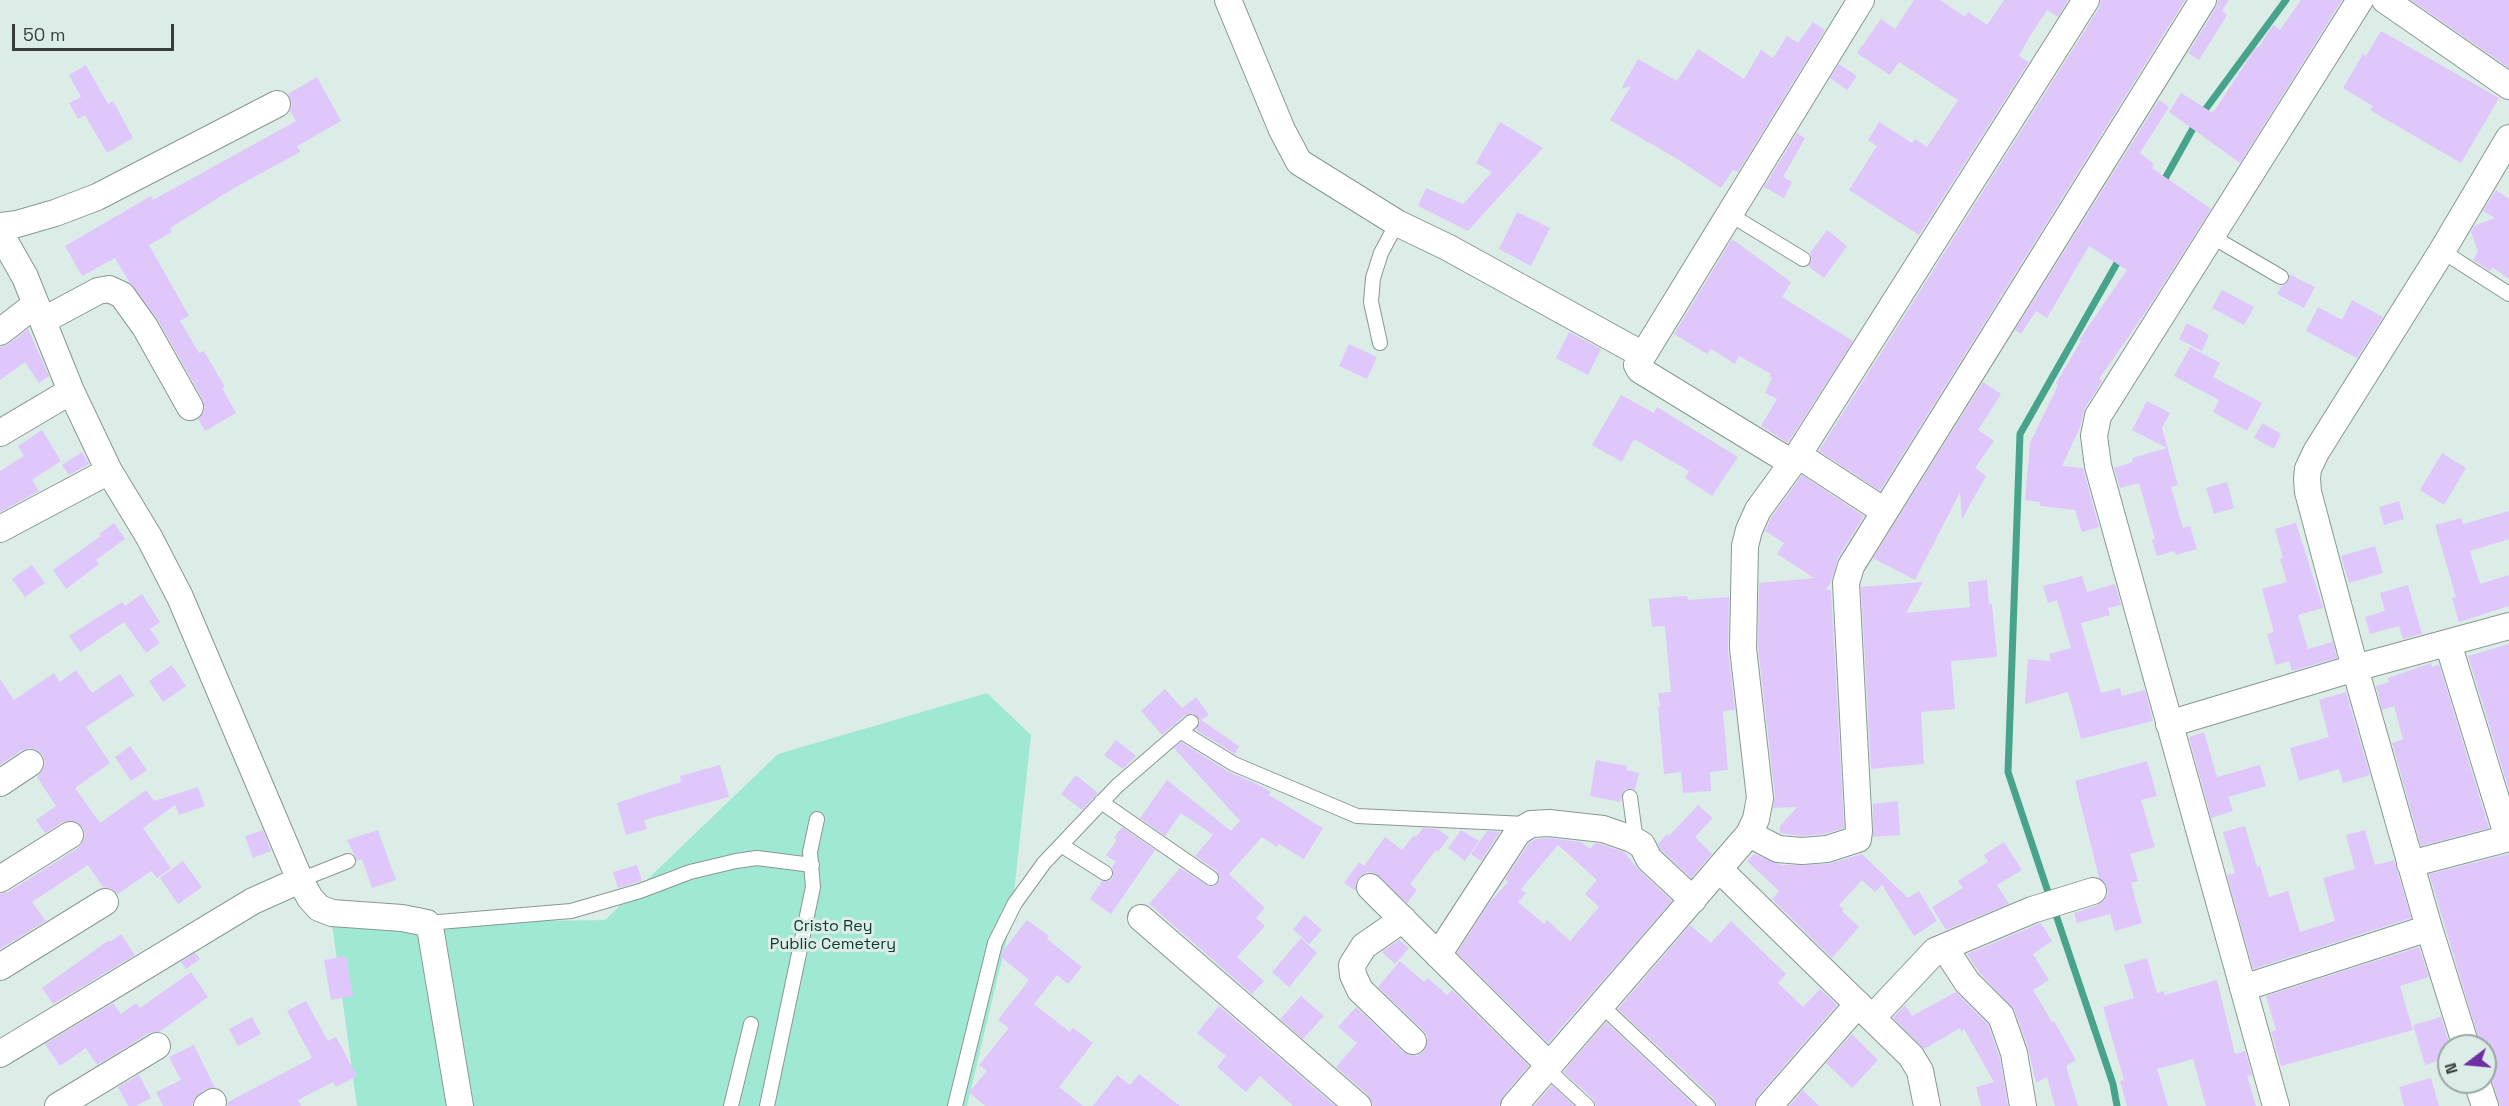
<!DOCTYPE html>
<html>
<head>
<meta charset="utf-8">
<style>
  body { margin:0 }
  #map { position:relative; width:2509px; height:1106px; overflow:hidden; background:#dcede8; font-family:"Space Grotesk",sans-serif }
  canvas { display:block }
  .north { position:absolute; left:2437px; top:1034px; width:60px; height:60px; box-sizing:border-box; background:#dcede8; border:2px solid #9aa7a3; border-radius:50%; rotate:254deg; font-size:16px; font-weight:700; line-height:24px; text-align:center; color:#373e3c }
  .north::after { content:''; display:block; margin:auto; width:21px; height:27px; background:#702ea3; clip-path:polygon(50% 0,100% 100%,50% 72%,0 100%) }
  .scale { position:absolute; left:12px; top:24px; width:162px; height:27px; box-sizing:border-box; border:3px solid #373e3c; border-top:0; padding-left:8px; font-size:18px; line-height:21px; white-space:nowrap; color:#373e3c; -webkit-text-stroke:4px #dcede8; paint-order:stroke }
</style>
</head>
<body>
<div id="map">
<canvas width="2509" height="1106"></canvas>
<div class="north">N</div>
<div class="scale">50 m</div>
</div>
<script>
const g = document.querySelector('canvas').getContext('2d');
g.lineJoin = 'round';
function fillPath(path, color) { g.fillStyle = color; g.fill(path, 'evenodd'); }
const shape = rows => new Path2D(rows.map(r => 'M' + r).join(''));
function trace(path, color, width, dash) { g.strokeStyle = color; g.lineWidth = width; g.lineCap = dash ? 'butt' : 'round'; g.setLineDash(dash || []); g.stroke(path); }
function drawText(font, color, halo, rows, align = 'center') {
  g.font = font + ' "Space Grotesk",sans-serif'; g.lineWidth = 6; g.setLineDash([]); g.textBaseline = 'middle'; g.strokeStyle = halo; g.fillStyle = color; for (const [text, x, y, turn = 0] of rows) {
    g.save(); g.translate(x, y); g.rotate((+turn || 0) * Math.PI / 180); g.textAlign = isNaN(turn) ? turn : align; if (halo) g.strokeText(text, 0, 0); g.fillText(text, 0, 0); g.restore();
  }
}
fillPath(shape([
  [987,693,1031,735,1011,921,967,1106,357,1106,332,924,605,920,778,754]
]), '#9fe9d4');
trace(shape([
  [2202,114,2286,0],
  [2162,184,2196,123],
  [2050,898,2008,772,2020,434,2121,256],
  [2054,909,2113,1084,2117,1106]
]), '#48a38c', 7);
fillPath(shape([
  [1914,0,1940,0,1965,17,1968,12,1987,25,2004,0,2068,0,2058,17,2047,10,2028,39,2019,56,2029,62,1919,235,1849,190,1877,146,1868,140,1879,122,1912,143,1915,139,1927,147,1958,100,1899,62,1890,75,1857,53,1881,19,1895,29],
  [2101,0,2185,0,1880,491,1819,451,2099,8],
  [2218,0,2229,0,2222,11,2227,15,2199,60,2188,53,2216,8],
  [2301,0,2342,0,2240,163,2169,112,2181,93,2213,113,2256,47,2258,48,2273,25,2280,30],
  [2411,0,2509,0,2509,68],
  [1813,22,1825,30,1738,172,1733,170,1721,188,1679,160,1610,120,1631,86,1621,89,1638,59,1677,81,1698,49,1744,79,1761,50,1773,58,1787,36,1798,43],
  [2381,31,2499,98,2461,163,2370,110,2373,106,2343,88,2363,54,2366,56],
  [1839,64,1857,76,1847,90,1830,78],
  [86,65,108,104,113,101,133,138,107,153,85,115,78,119,69,103,81,97,69,75],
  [317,77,341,121,297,146,300,152,234,188,170,228,172,232,149,245,189,316,180,321,199,353,204,351,225,387,222,388,236,413,205,431,198,419,205,408,203,400,158,320,129,282,115,258,82,276,65,246,151,196,153,200,296,121,290,111,292,104,288,94],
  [2159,100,2169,107,2140,153,2154,164,2152,168,2211,209,2145,313,2099,379,2102,381,2085,408,2080,427,2062,466,2083,468,2099,527,2082,532,2075,510,2040,506,2040,502,2025,500,2030,443,2058,385,2056,383,2081,341,2079,340,2127,270,2089,246,2047,318,2036,311,2021,334,2015,330],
  [1500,122,1543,148,1468,231,1418,206,1426,188,1463,204,1492,172,1476,163],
  [1797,133,1805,138,1783,177,1792,182,1784,198,1764,187],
  [2496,190,2509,199,2509,279,2492,267,2490,271,2473,260,2478,251,2471,232,2474,226,2495,218,2483,211],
  [1517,212,1550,228,1531,266,1499,249],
  [1827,230,1847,246,1824,278,1808,266,1812,260,1810,253],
  [1732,239,1791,282,1782,297,1853,341,1788,443,1761,426,1777,399,1765,393,1772,378,1769,376,1771,374,1739,356,1735,364,1711,349,1707,354,1674,334],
  [2289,274,2315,287,2304,308,2277,294,2282,286,2289,281],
  [2222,290,2254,307,2244,325,2212,308],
  [2352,300,2383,317,2357,358,2306,331,2318,307,2342,320],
  [2187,323,2209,335,2202,351,2179,339],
  [28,329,49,376,39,383,25,362,0,380,0,347,9,344],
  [1569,332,1601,349,1588,375,1556,358],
  [1349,344,1377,357,1367,379,1339,366],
  [2190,347,2220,363,2213,377,2262,403,2247,431,2213,412,2219,400,2174,376],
  [1983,382,2001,394,1978,430,1994,441,1975,468,1986,476,1962,519,1960,492,1915,580,1873,558],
  [1621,395,1654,413,1657,407,1738,457,1712,496,1685,478,1689,471,1634,439,1622,462,1592,445],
  [2147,401,2170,413,2162,428,2178,485,2171,487,2183,528,2190,526,2197,549,2176,555,2174,551,2157,556,2152,540,2155,539,2139,483,2120,488,2114,468,2133,462,2132,458,2167,448,2132,430],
  [2262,423,2281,434,2274,449,2254,438],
  [42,430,61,461,32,480,39,491,0,512,0,471,24,456,18,446],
  [82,452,89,464,69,475,62,465],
  [2442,453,2466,468,2444,505,2420,490],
  [1802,475,1864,516,1838,558,1831,582,1826,590,1831,590,1844,828,1824,834,1802,836,1780,833,1780,826,1797,807,1773,808,1775,796,1758,647,1759,583,1814,578,1777,554,1784,543,1765,531,1771,518],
  [2227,482,2234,508,2214,514,2206,488],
  [2399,501,2404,519,2384,525,2379,507],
  [2509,511,2509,539,2470,551,2480,584,2509,575,2509,606,2459,622,2452,598,2456,597,2435,525,2461,518,2463,524],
  [114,523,125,539,96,560,99,564,66,589,53,570,101,536,99,534],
  [2296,523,2323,608,2298,615,2308,649,2333,642,2337,658,2292,671,2289,661,2276,665,2267,634,2274,632,2262,589,2287,582,2280,559,2283,558,2275,529],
  [2375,546,2383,573,2349,583,2341,556],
  [32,565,45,583,25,597,12,579],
  [2082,576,2087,592,2115,584,2121,605,2108,608,2110,615,2081,623,2101,693,2120,688,2122,696,2145,690,2153,721,2081,739,2068,692,2025,704,2028,659,2051,661,2049,654,2071,648,2057,600,2048,603,2043,586],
  [1987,580,1989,604,1992,604,1997,657,1951,661,1955,709,1921,712,1924,764,1871,769,1861,587,1923,582,1906,613,1970,607,1968,582],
  [2408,585,2422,634,2403,639,2399,626,2370,634,2365,617,2385,611,2380,593],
  [142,594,160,622,150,629,160,643,146,653,124,622,80,652,69,636,122,602,125,606],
  [1687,596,1688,600,1729,597,1728,650,1735,710,1723,711,1728,770,1710,772,1711,791,1683,793,1681,772,1664,774,1658,707,1660,707,1658,693,1671,692,1665,626,1652,627,1649,599],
  [2509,644,2509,790,2468,656],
  [2431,663,2432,667,2439,664,2489,828,2421,846,2392,743,2403,739,2394,706,2382,710,2376,686,2389,682,2388,678],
  [172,665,186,686,163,702,149,681],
  [76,670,92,693,120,674,134,695,86,727,110,763,75,788,100,823,146,790,154,801,198,787,205,806,179,815,175,805,143,828,171,868,157,878,151,871,118,894,112,889,103,887,88,865,32,902,46,921,0,949,0,894,8,892,78,848,83,842,85,835,83,828,76,822,63,822,45,833,36,820,56,806,37,777,43,770,45,763,43,755,37,750,30,748,22,750,0,765,0,679,14,700,54,673,60,682],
  [1165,689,1182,708,1196,697,1209,715,1201,720,1239,746,1235,754,1196,730,1200,721,1193,713,1185,715,1162,735,1141,711],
  [2346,692,2370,775,2343,783,2339,769,2299,781,2290,748,2329,737,2319,700],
  [2204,732,2217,777,2260,765,2266,786,2228,797,2233,811,2211,818,2189,737],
  [1116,740,1136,756,1123,769,1104,755],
  [1181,742,1229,772,1257,784,1271,792,1269,795,1323,828,1304,859,1279,844,1277,847,1262,837,1229,874,1265,908,1256,918,1265,926,1237,957,1264,981,1252,994,1149,904,1180,868,1210,887,1215,886,1220,879,1217,871,1195,856,1213,835,1181,813,1165,836,1140,818,1167,780,1231,831,1240,821,1174,748],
  [130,746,147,770,131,781,115,757],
  [1596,760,1627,766,1627,770,1639,773,1635,790,1629,788,1624,790,1620,802,1590,796],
  [2147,761,2157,796,2141,800,2155,847,2130,854,2138,881,2131,883,2142,923,2115,931,2110,914,2077,923,2074,913,2098,905,2104,901,2108,894,2107,886,2099,878,2075,781],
  [720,765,729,797,644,820,647,829,626,835,617,803,681,782,680,776],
  [1076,775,1098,793,1082,810,1061,794],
  [1898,801,1900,835,1873,837,1873,804],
  [1698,805,1713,818,1695,837,1712,854,1691,878,1661,850,1658,844,1667,834,1669,836],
  [2245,826,2257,867,2260,866,2269,897,2288,891,2300,932,2335,921,2323,878,2355,869,2346,835,2365,830,2375,865,2394,860,2411,918,2253,969,2227,875,2235,873,2223,832],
  [1122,827,1155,850,1111,914,1090,899,1102,881,1109,881,1113,877,1112,867,1116,862,1106,855,1117,840,1114,838],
  [1423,828,1438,829,1449,837,1438,852,1436,850,1410,884,1417,890,1407,903,1374,873,1367,872,1360,876,1356,883,1356,891,1344,883,1359,862,1364,866,1385,837,1402,850,1414,835,1416,837],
  [263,830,271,851,253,858,245,836],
  [378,830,396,880,372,888,362,859,357,861,347,840],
  [1461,830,1479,841,1465,861,1448,848],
  [1487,831,1500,832,1481,861,1471,854],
  [1549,838,1581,842,1590,849,1595,843,1600,844,1624,852,1639,870,1672,901,1548,1043,1457,953,1490,902,1508,882,1505,879,1529,843,1536,839],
  [1558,845,1597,880,1585,894,1599,907,1570,941,1547,920,1544,924,1518,902,1526,893,1521,889],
  [2004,842,2022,870,1997,885,2009,904,1946,930,1932,907,1963,888,1958,881,1988,862,1984,855],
  [1754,854,1784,866,1784,865,1828,864,1862,854,1908,898,1919,891,1937,921,1914,936,1882,885,1875,892,1862,880,1839,905,1844,910,1842,911,1859,927,1832,958,1772,899,1779,891,1747,861],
  [2509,854,2509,1106,2500,1106,2491,1077,2485,1070,2485,1046,2481,1046,2429,874],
  [183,861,202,887,178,904,160,878],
  [637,865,642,881,618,888,613,872],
  [1305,915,1322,930,1309,944,1293,929],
  [1027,920,1049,936,1047,939,1082,967,1068,984,1057,975,1034,1004,1070,1032,1073,1028,1093,1043,1059,1087,1083,1106,985,1106,969,1092,987,1071,979,1065,1009,1028,998,1020,1029,980,1001,957,1002,952],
  [1731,921,1786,974,1778,983,1803,1007,1820,989,1837,1005,1758,1096,1754,1106,1717,1106,1714,1099,1618,1009,1690,925,1711,943],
  [2041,923,2052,941,2033,954,2049,980,2033,990,2052,1022,2054,1021,2076,1060,2066,1066,2078,1106,2055,1106,2047,1077,2036,1083,2028,1048,2015,1011,1979,972,1967,954],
  [121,934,135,955,53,1004,42,988,109,940,110,942],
  [1301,938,1317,953,1289,987,1272,972],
  [1399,940,1409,948,1395,964,1382,952],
  [2419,947,2429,977,2400,986,2413,1030,2281,1066,2271,1032,2276,1030,2266,996],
  [195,953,200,959,186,969,181,962],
  [346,956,353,996,331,1000,324,960],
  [2147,958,2157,993,2164,991,2165,995,2217,980,2235,1054,2245,1051,2252,1075,2247,1076,2256,1106,2206,1106,2193,1059,2157,1069,2168,1106,2127,1106,2120,1081,2124,1080,2103,1007,2134,998,2124,965],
  [1400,961,1424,982,1428,978,1447,995,1452,990,1529,1066,1503,1096,1499,1106,1373,1106,1368,1095,1336,1067,1357,1043,1338,1027,1356,1007,1403,1052,1417,1056,1424,1051,1428,1037,1424,1031,1378,987],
  [191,972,208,997,159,1032,149,1033,97,1065,86,1048,60,1066,45,1044,113,1003,121,1014,136,1003,140,1008],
  [1956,992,1988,1024,2000,1059,2008,1106,1981,1106,1976,1087,1994,1082,1964,1029,1961,1031,1960,1028,1924,1049,1893,1018,1905,1005,1912,1016],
  [1301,996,1324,1016,1303,1039,1280,1019],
  [306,1001,328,1041,336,1037,357,1076,336,1087,333,1082,298,1100,301,1106,227,1106,228,1102,312,1058,287,1011],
  [1219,1006,1335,1106,1293,1106,1260,1076,1246,1092,1217,1067,1226,1056,1197,1033],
  [252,1017,261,1034,238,1046,229,1029],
  [2441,1017,2450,1046,2449,1058,2425,1065,2413,1025],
  [1606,1022,1695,1106,1596,1106,1593,1099,1563,1072],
  [1852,1034,1878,1060,1852,1088,1826,1063],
  [194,1045,215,1088,205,1089,199,1094,194,1099,192,1106,163,1106,156,1092,181,1080,169,1057],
  [1139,1074,1180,1106,1093,1106,1117,1075,1130,1085],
  [139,1075,151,1098,136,1106,128,1106,118,1087],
  [2431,1078,2439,1106,2404,1106,2399,1087],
  [1552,1085,1574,1106,1534,1106],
  [1803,1090,1819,1106,1789,1106]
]), '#dfc7fb');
const service = shape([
  [1729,214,1803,259],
  [2211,236,2281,277],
  [2442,251,2509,294],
  [1380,343,1371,302,1373,278,1381,253,1397,223],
  [1180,731,1234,764,1357,816,1526,824],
  [1630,797,1636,842],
  [1101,802,1211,878],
  [1061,845,1105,873],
  [300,880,348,861],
  [427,923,571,911,640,891,690,872,736,861,757,858,812,865],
  [1602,1006,1708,1106],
  [1547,1069,1587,1106],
  [731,1106,751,1024],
  [767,1106,813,887,810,852,817,819],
  [955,1106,995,943,1015,903,1044,863,1117,786,1191,722]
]);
const minor = shape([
  [1228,0,1282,130,1299,162,1397,223,1447,247,1643,355],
  [2385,0,2509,86],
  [0,226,17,224,55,213,97,197,277,104],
  [0,233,25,277,71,391,109,471,149,537,180,597,300,880,310,898,319,908,332,913,402,918,427,923,430,927,460,1106],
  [44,320,98,291,109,289,122,295,145,327,190,407],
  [0,332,36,304],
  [0,433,71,391],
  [1798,455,1884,511],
  [1792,463,1640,370,1637,365,1861,0],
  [0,529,109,471],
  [2448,643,2508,838],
  [2169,724,2355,668,2509,626],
  [0,783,30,763],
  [1749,834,1778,849,1802,851,1827,849,1858,839,1859,831,1846,583,1851,566,2203,0],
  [2410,864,2509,838],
  [1720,870,1911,1056,1920,1071,1927,1106],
  [0,879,70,835],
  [1370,887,1549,1065],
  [1141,918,1358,1106],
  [1403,919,1364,946,1352,965,1353,975,1360,990,1413,1041],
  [1944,947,1967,982,2001,1016,2014,1053,2023,1106],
  [1438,955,1518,832,1531,824,1549,823,1603,829,1632,839,1642,845,1649,859,1693,900],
  [0,967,105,902],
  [2243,988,2429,928],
  [1872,1018,1935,951,2032,910,2093,891],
  [2466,1046,2429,928,2355,668,2308,492,2307,479,2308,469,2316,452,2442,251,2509,138],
  [0,1054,253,901,300,880],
  [2477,1082,2485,1106],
  [58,1106,157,1046],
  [207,1106,213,1102],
  [1514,1106,1749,834,1756,819,1760,798,1743,648,1745,546,1749,530,1758,510,1798,455,2086,0],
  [1769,1106,1858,1004],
  [2276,1106,2098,466,2094,436,2098,416,2360,0]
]);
trace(service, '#889892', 16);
trace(minor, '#889892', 28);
trace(service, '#fff', 14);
trace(minor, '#fff', 26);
drawText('16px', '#0c372d', '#dcede8', [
  ["Cristo Rey",833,927],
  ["Public Cemetery",833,945]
]);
</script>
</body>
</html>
